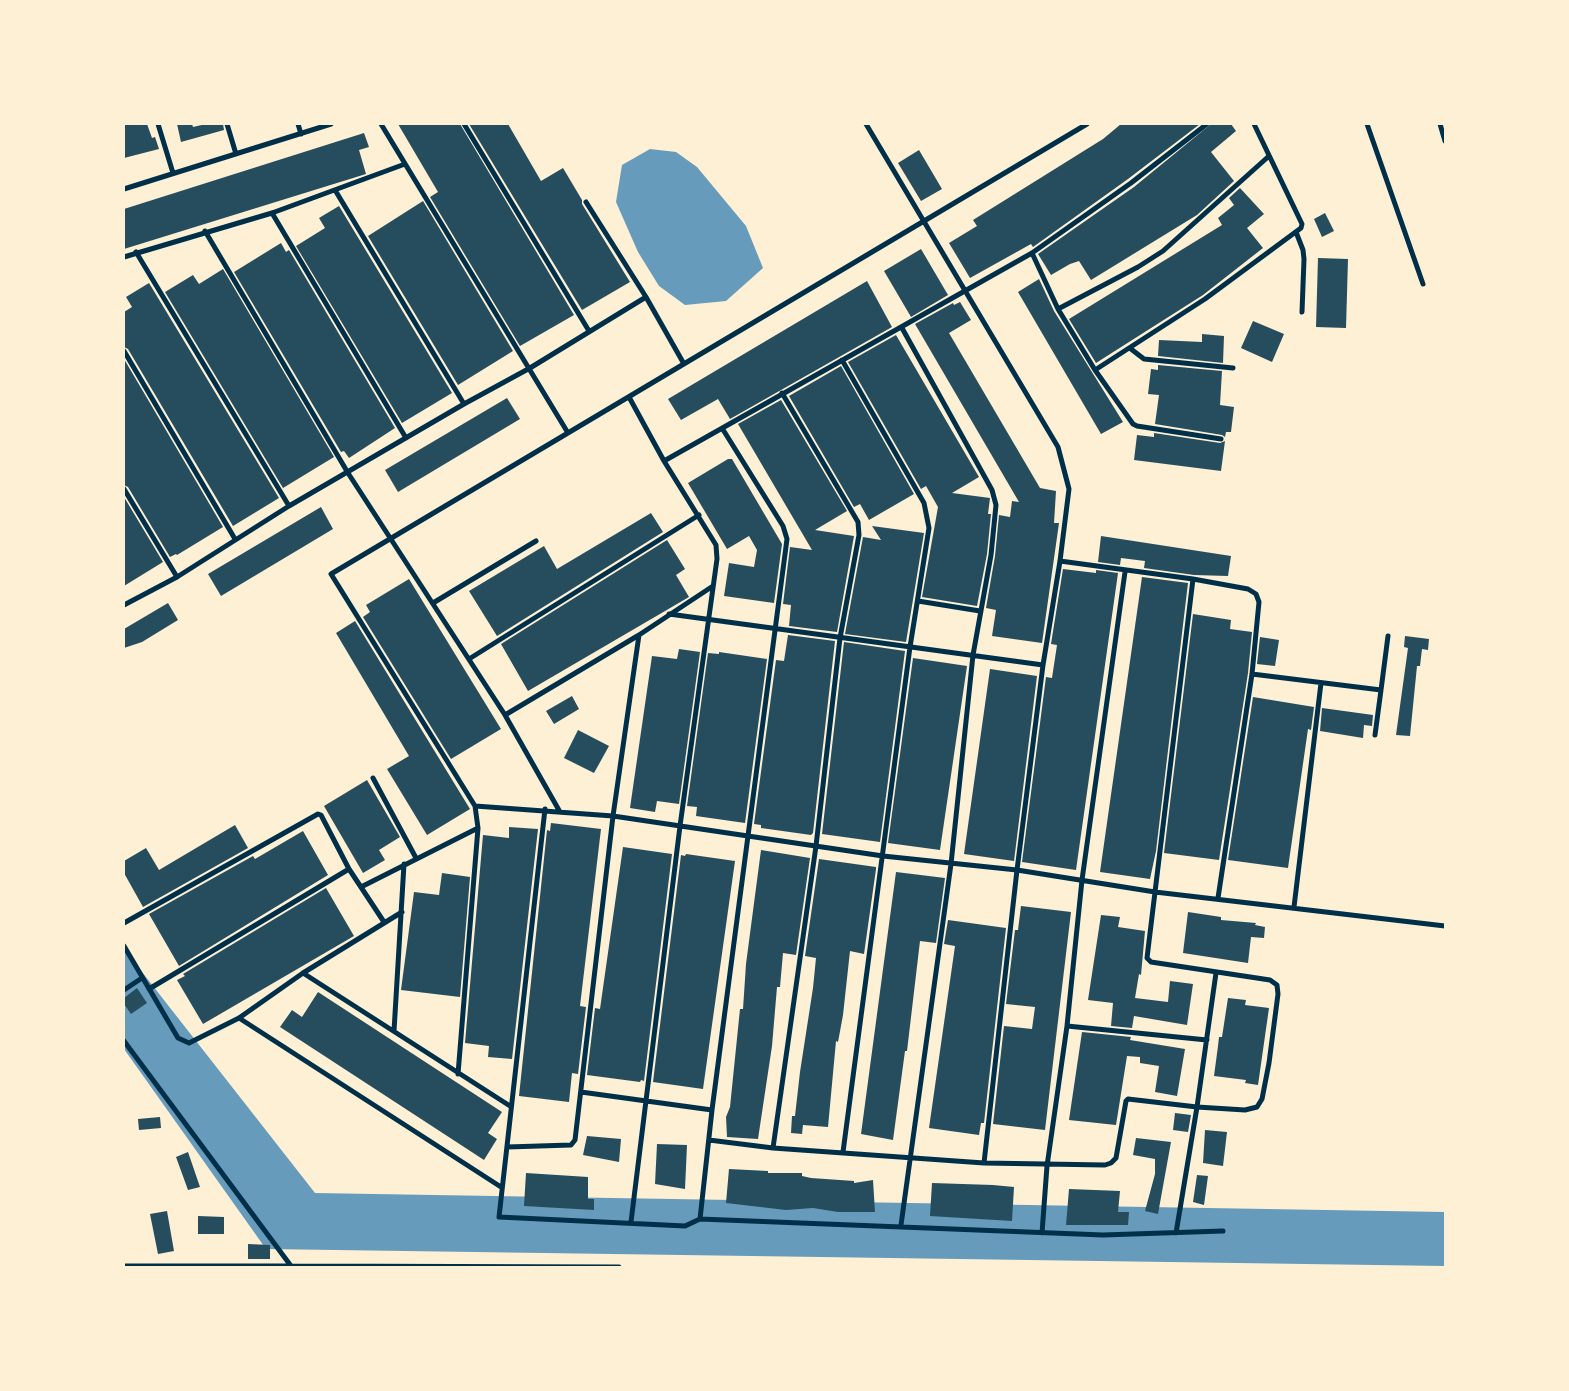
<!DOCTYPE html>
<html>
<head>
<meta charset="utf-8">
<style>
  body { margin:0 }
  #map { position:relative; width:1569px; height:1391px; overflow:hidden; background:#fdf0d5; font-family:Mulish,sans-serif }
  canvas { display:block }
  .frame { position:absolute; inset:0; border:125px solid #fdf0d5; pointer-events:none }
</style>
</head>
<body>
<div id="map">
<canvas width="1569" height="1391"></canvas>
<div class="frame"></div>
</div>
<script>
const g = document.querySelector('canvas').getContext('2d');
g.lineJoin = 'round';
function fillPath(path, color) { g.fillStyle = color; g.fill(path, 'evenodd'); }
const shape = rows => new Path2D(rows.map(r => 'M' + r).join(''));
function trace(path, color, width, dash) { g.strokeStyle = color; g.lineWidth = width; g.lineCap = dash ? 'butt' : 'round'; g.setLineDash(dash || []); g.stroke(path); }
fillPath(shape([
  [650,149,676,152,697,167,746,226,763,268,726,301,685,305,659,286,638,252,616,202,622,165],
  [124,949,315,1193,1445,1212,1445,1266,266,1249,124,1049]
]), '#669bbc');
fillPath(shape([
  [124,124,147,124,152,138,155,137,159,149,124,158],
  [177,124,192,124,193,127,206,124,223,124,224,130,181,142],
  [398,124,460,124,574,315,520,346,430,197,438,192],
  [469,124,508,124,541,181,563,168,582,200,582,204,630,282,582,310],
  [1121,124,1200,124,1128,179,1033,247,1031,244,970,278,949,243,977,226,973,220,1103,139],
  [1211,124,1231,124,1236,131,1211,152,1234,181,1197,215,1091,280,1079,261,1070,264,1051,275,1038,254,1134,187],
  [364,133,369,147,359,150,366,174,124,249,124,209],
  [919,150,942,189,921,201,898,163],
  [1240,188,1264,214,1247,228,1263,248,1203,295,1096,363,1069,319,1222,225,1218,218,1234,205,1229,198],
  [423,201,513,351,458,385,368,236],
  [339,206,452,393,402,423,296,246,325,228,319,218],
  [1325,213,1334,231,1322,237,1314,219],
  [281,243,286,252,289,250,395,428,349,458,344,451,341,452,234,272],
  [921,249,948,295,911,317,884,271],
  [1318,258,1348,259,1346,328,1316,327],
  [223,269,334,457,283,488,165,292,193,275,199,284],
  [1039,279,1054,311,1123,422,1101,434,1018,292],
  [867,281,892,327,730,419,718,399,681,420,668,399],
  [149,283,279,498,233,526,128,349,124,347,124,312,132,307,126,297],
  [960,302,971,320,949,333,1040,488,1056,491,1054,523,1059,523,1042,643,992,636,996,610,986,608,995,556,999,515,1010,517,1012,501,1019,502,915,324,953,303,954,305],
  [1253,321,1284,334,1272,362,1241,348],
  [1202,334,1224,336,1223,363,1158,356,1159,340,1202,342],
  [896,335,979,477,952,493,990,498,988,514,991,514,987,554,977,606,922,597,938,507,926,486,921,489,848,362],
  [124,359,223,527,177,555,176,554,170,557,128,487,124,485],
  [1158,365,1222,371,1220,405,1234,407,1231,432,1226,432,1225,437,1222,435,1155,424,1159,395,1148,394,1151,369,1158,370],
  [841,366,914,494,869,520,860,504,854,507,789,396],
  [507,398,520,419,398,492,385,470],
  [781,400,847,511,815,530,854,536,837,632,789,626,791,605,783,604,790,547,812,550,738,424],
  [1154,433,1220,443,1225,441,1221,471,1134,460,1137,435,1154,437],
  [728,459,732,459,782,544,774,603,724,596,729,563,754,567,757,550,749,536,727,549,688,483],
  [124,497,163,562,124,586],
  [321,507,333,529,221,596,208,574],
  [651,513,663,532,497,636,469,591,544,546,557,569],
  [872,526,924,533,906,642,845,634,863,537,881,540],
  [1101,536,1231,556,1228,576,1194,575,1144,568,1145,561,1121,558,1120,565,1098,562],
  [667,540,685,569,676,575,689,597,528,691,501,644],
  [1063,569,1096,573,1096,570,1118,573,1076,870,1022,862,1046,677,1052,678,1057,645,1051,644],
  [1142,577,1188,583,1156,851,1150,879,1100,872],
  [409,579,501,729,451,759,363,617,370,612,366,605],
  [168,603,178,620,142,642,124,648,124,629],
  [1193,614,1231,620,1230,629,1252,632,1248,673,1219,860,1164,853],
  [355,621,470,809,427,835,387,769,409,756,336,633],
  [788,635,835,641,813,833,811,835,761,828,761,825,754,824,776,660,784,661],
  [1405,636,1429,639,1428,650,1422,649,1420,666,1417,666,1410,736,1396,735,1408,648,1404,647],
  [1260,637,1279,640,1275,666,1257,664],
  [844,642,905,651,880,842,822,834],
  [679,649,700,652,679,804,657,801,655,812,630,808,652,656,677,659],
  [719,652,767,659,745,823,696,816,697,807,687,806,708,653,719,654],
  [913,658,967,666,940,850,888,843],
  [990,669,1037,676,1014,861,964,854],
  [572,696,579,709,554,724,546,711],
  [1253,697,1314,707,1311,730,1308,729,1288,868,1228,860],
  [1322,708,1373,715,1372,726,1364,725,1363,738,1320,731],
  [578,730,609,746,594,773,564,758],
  [367,780,400,837,379,850,385,860,363,873,324,806],
  [551,823,601,829,580,1006,586,1007,578,1074,572,1073,569,1102,519,1096,547,830,550,831],
  [235,825,248,848,143,907,124,873,124,861,146,848,159,870],
  [509,827,538,829,512,1059,488,1057,489,1046,465,1043,483,835,509,838],
  [303,831,328,875,179,966,149,914,253,856,255,859],
  [623,847,672,854,644,1081,641,1080,640,1082,587,1075,595,1008,600,1009],
  [761,850,810,858,796,955,783,953,780,987,777,987,772,1046,758,1139,727,1137,726,1117,730,1107,740,1009,743,1009,746,964],
  [686,854,735,861,703,1089,653,1082,681,855,685,856],
  [819,859,876,867,876,869,864,954,850,951,843,1015,838,1042,836,1041,828,1127,803,1125,802,1134,791,1133,792,1116,795,1116,800,1072,813,988,816,958,805,956],
  [896,872,945,878,936,943,920,941,907,1051,905,1051,893,1140,861,1134],
  [442,873,470,877,460,997,401,990,414,892,439,895],
  [326,888,354,936,203,1024,177,980,185,976,183,974],
  [1021,906,1071,912,1045,1130,993,1124,1004,1026,1032,1029,1035,1007,1006,1004,1015,930,1018,930],
  [1188,912,1221,917,1221,920,1256,923,1255,925,1265,927,1264,938,1251,937,1248,963,1183,953],
  [1101,915,1120,917,1118,927,1145,931,1141,975,1139,974,1135,998,1168,1002,1170,981,1193,984,1187,1025,1134,1016,1132,1028,1111,1026,1113,1003,1088,1000],
  [948,920,1006,928,984,1123,981,1123,979,1135,929,1128,955,946,944,944],
  [137,988,147,1003,131,1014,124,1004,124,998],
  [318,992,502,1112,488,1133,497,1139,484,1160,280,1027,292,1010,302,1017],
  [1228,998,1246,1000,1245,1005,1269,1008,1258,1085,1245,1083,1246,1080,1214,1076,1218,1046,1219,1037,1222,1037],
  [1082,1032,1131,1037,1130,1040,1185,1049,1177,1096,1155,1092,1159,1066,1140,1063,1140,1057,1127,1056,1116,1125,1069,1120],
  [1175,1113,1191,1115,1188,1132,1173,1130],
  [160,1117,161,1128,139,1130,138,1119],
  [1205,1130,1227,1132,1223,1166,1203,1163],
  [587,1136,621,1139,619,1162,583,1155],
  [1136,1138,1171,1142,1158,1214,1145,1211,1155,1174,1155,1159,1133,1155],
  [657,1144,687,1145,685,1189,655,1184],
  [188,1152,200,1187,188,1190,176,1157],
  [729,1169,768,1171,768,1173,802,1173,802,1176,811,1178,854,1181,854,1183,873,1180,875,1212,838,1212,813,1208,786,1210,726,1203],
  [526,1173,588,1177,588,1199,594,1199,594,1210,524,1206],
  [1197,1175,1208,1176,1204,1205,1193,1202],
  [932,1183,993,1185,1014,1187,1012,1221,930,1216],
  [1069,1189,1120,1191,1118,1212,1129,1212,1128,1225,1066,1225],
  [167,1211,174,1251,158,1254,150,1214],
  [198,1216,224,1217,224,1234,198,1234],
  [248,1244,270,1245,270,1259,248,1259]
]), '#264d5e');
trace(shape([
  [158,124,173,173],
  [227,124,236,154],
  [298,124,301,134],
  [381,124,568,433],
  [464,124,589,331],
  [866,124,1058,447,1069,489,1060,561,1043,665,1017,870,984,1163],
  [1367,124,1423,284],
  [1440,124,1445,141],
  [124,189,331,124],
  [335,190,464,404],
  [586,202,646,297],
  [272,213,406,438],
  [205,231,348,473,505,715,560,812],
  [1296,232,1303,250,1304,259,1302,312],
  [136,252,289,506],
  [1032,253,1058,309,1095,370,1133,424,1137,426,1221,439],
  [124,257,272,213,405,164],
  [1058,309,1138,267,1163,251,1269,156],
  [1131,349,1144,359,1233,368],
  [124,351,235,539],
  [842,360,924,503,929,528,910,647,843,1152],
  [1095,370,1205,299,1301,228,1302,224,1254,124],
  [629,397,664,461,716,545,717,559,680,826,631,1222],
  [664,461,1032,253,1131,183,1207,124],
  [124,489,177,577],
  [1060,561,1193,579,1248,589,1256,594,1259,602,1252,674,1218,898],
  [918,601,980,611],
  [433,603,536,541],
  [124,605,177,577,289,506,464,404,530,368,646,297,684,364],
  [669,614,1043,665],
  [469,659,699,515],
  [1252,674,1381,690,1375,735],
  [1381,690,1388,636],
  [505,715,639,635,713,586],
  [373,778,416,858],
  [475,806,331,574,1087,124],
  [545,809,499,1217,685,1226,700,1219,1103,1235,1223,1231],
  [361,887,478,828,475,806,613,816,883,856,1017,870,1155,892,1445,926],
  [1294,907,1321,683],
  [124,923,318,814,321,815,349,869,384,922],
  [124,946,178,1038,189,1043,239,1018,303,973,402,912],
  [303,973,510,1106],
  [149,989,349,869],
  [124,990,142,978],
  [239,1018,501,1187],
  [1067,1026,1207,1040],
  [394,1031,404,864],
  [124,1041,291,1266,124,1266],
  [458,1074,478,828],
  [581,1092,712,1110],
  [709,1140,773,1148,984,1163,1105,1165,1111,1163,1116,1158,1126,1101,1128,1099,1197,1107,1245,1110,1257,1107,1262,1099,1269,1063,1278,994,1277,985,1270,980,1151,962,1147,958,1193,579],
  [507,1147,571,1145,575,1140,613,816,639,635],
  [773,1148,816,846,840,638,859,535,858,522,782,393],
  [700,1219,712,1110,787,539,783,526,722,428],
  [901,1225,951,864,973,655,991,555,996,505,992,490,902,328],
  [1042,1233,1047,1166,1067,1026,1082,880,1125,572],
  [1176,1233,1197,1107,1216,973],
  [291,1266,619,1267]
]), '#003049', 5);
</script>
</body>
</html>
